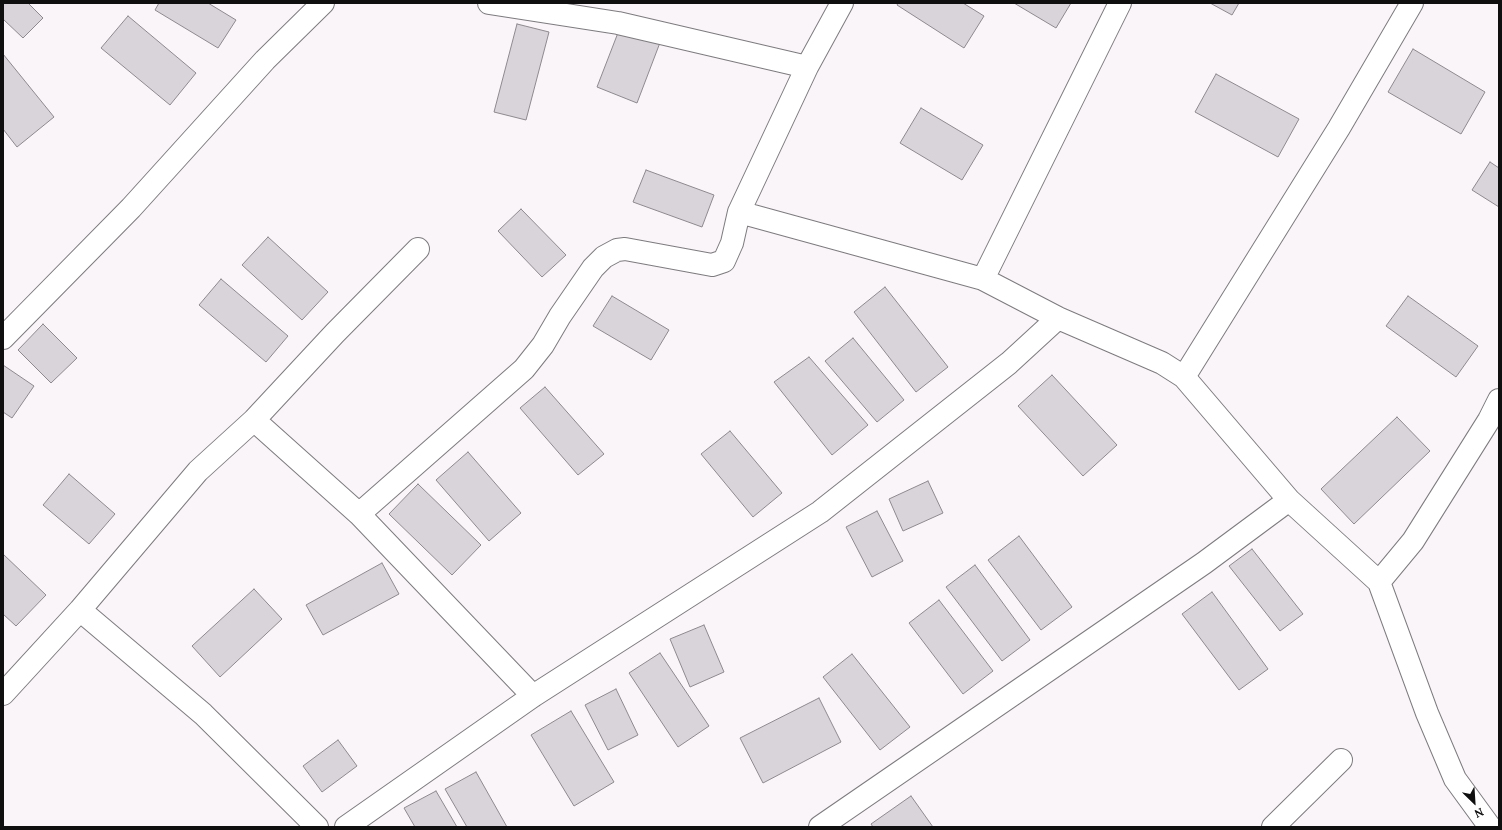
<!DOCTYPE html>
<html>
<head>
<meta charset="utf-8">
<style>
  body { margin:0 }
  #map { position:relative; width:1502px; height:830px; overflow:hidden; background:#f9f5f9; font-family:Lora,serif }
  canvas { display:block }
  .frame { position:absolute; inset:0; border:4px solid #100f10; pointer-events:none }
  .north { position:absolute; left:1454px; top:782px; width:40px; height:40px; -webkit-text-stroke:3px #fff; paint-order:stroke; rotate:155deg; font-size:11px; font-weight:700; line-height:16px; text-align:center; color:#100f10 }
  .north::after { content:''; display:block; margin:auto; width:14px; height:18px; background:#100f10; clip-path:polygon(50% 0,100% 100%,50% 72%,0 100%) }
</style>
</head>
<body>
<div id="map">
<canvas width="1502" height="830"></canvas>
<div class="frame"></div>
<div class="north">N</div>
</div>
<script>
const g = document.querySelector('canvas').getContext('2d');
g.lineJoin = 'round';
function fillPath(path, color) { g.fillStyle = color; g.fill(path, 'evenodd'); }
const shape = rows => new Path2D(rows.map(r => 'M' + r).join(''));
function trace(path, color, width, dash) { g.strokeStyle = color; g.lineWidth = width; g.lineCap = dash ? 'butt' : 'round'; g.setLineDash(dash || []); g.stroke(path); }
const building = shape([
  [5,3,28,3,43,18,23,38,3,19,3,5,5,3],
  [159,3,208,3,236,20,218,48,155,10,159,3],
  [898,3,963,3,984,16,964,48,897,5,898,3],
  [1014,3,1071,3,1056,28,1014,3],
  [1210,3,1239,3,1232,15,1210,3],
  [128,16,196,73,170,105,101,48,128,16],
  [517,24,549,32,526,120,494,112,517,24],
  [621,25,661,40,637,103,597,87,621,25],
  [1413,49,1485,92,1461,134,1388,92,1413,49],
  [3,54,54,117,17,147,3,129,3,54],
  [1216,74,1299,119,1278,157,1195,112,1216,74],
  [921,108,983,145,962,180,900,143,921,108],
  [1490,162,1499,168,1499,207,1472,190,1490,162],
  [646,170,714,195,702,227,633,202,646,170],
  [521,209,566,255,542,277,498,231,521,209],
  [268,237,328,292,302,320,242,265,268,237],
  [221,279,288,336,266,362,199,305,221,279],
  [885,287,948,367,916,392,854,312,885,287],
  [612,296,669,330,651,360,593,326,612,296],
  [1408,296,1478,346,1456,377,1386,326,1408,296],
  [43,324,77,358,51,383,18,350,43,324],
  [853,338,904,400,877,422,825,361,853,338],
  [809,357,868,425,832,455,774,382,809,357],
  [3,365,34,386,12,418,3,412,3,365],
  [1052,375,1117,445,1083,476,1018,406,1052,375],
  [545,387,604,454,578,475,520,408,545,387],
  [1397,417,1430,451,1354,524,1321,489,1397,417],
  [730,431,782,493,753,517,701,454,730,431],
  [468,452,521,513,489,541,436,480,468,452],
  [69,474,115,514,89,544,43,505,69,474],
  [928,481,943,513,903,531,889,499,928,481],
  [418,484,481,545,452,575,389,514,418,484],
  [877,511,903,561,872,577,846,527,877,511],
  [1019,536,1072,607,1041,630,988,560,1019,536],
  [1252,549,1303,614,1280,631,1229,566,1252,549],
  [3,554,46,595,16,626,3,614,3,554],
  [382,563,399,594,323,635,306,605,382,563],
  [975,565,1030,640,1002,661,946,587,975,565],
  [254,589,282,619,220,677,192,646,254,589],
  [1212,592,1268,669,1239,690,1182,614,1212,592],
  [939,600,993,671,963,694,909,623,939,600],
  [704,625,724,672,690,687,670,639,704,625],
  [660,653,709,726,678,747,629,673,660,653],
  [852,654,910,727,880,750,823,677,852,654],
  [616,689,638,735,608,750,585,705,616,689],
  [819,698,841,742,763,783,740,738,819,698],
  [571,711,614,782,574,806,531,735,571,711],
  [338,740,357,766,322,792,303,766,338,740],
  [476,772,507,827,467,827,445,789,476,772],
  [436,791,457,827,415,827,404,808,436,791],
  [911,796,933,827,873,827,871,824,911,796]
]);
fillPath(building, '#d8d4d9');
trace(building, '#8d898e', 1);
const street = shape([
  [489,3,618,23,807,67],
  [739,212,983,279,1058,318,1162,363,1184,377,1289,500,1379,582,1427,713,1455,779,1490,827],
  [983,279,1120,3],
  [3,338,131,208,265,60,323,3],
  [1184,377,1339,128,1412,3],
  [254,420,359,514,533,696],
  [359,514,524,369,543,345,560,316,593,268,604,257,617,250,625,249,712,265,724,261,732,243,739,212,807,67,842,3],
  [1379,582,1413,541,1489,420,1499,400],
  [80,610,203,714,317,827],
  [3,694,80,610,198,471,254,420,335,333,418,249],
  [346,827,533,696,820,512,1009,363,1058,318],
  [820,827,1204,563,1289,500],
  [1273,827,1341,760]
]);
trace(street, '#7e7b7f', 24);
trace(street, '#fff', 22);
</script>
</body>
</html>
